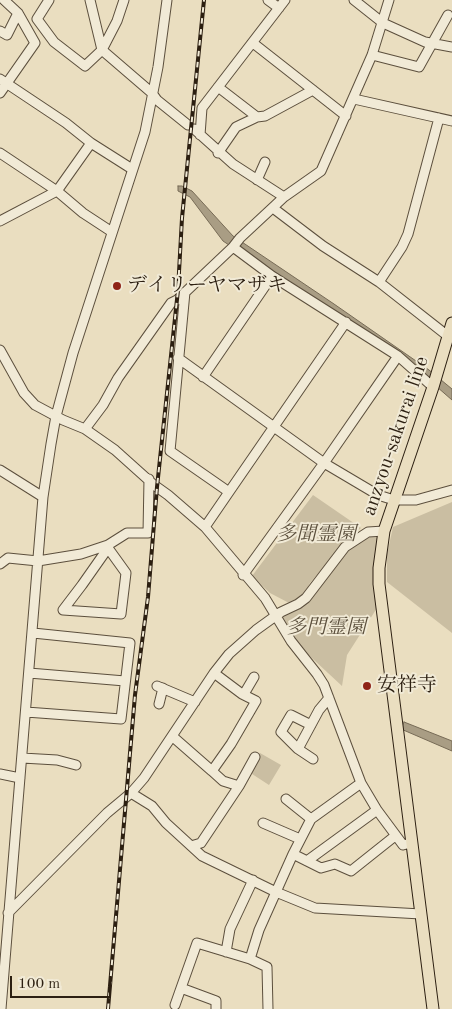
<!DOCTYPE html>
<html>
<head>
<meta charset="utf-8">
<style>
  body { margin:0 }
  #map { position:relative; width:452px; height:1009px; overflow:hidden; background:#eadec0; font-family:"Old Standard TT",serif }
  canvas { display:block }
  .scale { position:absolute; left:10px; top:976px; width:101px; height:22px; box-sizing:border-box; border:2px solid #2c1f11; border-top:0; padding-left:6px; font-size:15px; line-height:18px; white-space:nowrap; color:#2c1f11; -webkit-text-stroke:4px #f1ead6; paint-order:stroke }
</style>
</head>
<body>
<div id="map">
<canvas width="452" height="1009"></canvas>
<div class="scale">100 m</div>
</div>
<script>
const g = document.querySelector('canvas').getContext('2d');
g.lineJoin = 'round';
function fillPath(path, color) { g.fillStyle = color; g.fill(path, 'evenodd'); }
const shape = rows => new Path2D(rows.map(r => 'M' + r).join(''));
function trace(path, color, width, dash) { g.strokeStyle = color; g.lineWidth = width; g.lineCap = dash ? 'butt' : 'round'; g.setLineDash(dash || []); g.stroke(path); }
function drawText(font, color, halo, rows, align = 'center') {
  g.font = font + ' "Old Standard TT","Noto Serif JP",serif'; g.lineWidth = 4; g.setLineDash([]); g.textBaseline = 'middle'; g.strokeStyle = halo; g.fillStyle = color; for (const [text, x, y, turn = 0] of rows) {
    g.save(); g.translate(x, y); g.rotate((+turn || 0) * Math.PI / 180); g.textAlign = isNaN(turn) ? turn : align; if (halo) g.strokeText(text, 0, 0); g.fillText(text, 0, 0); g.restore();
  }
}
fillPath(shape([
  [313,495,361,528,343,544,310,583,305,593,291,604,270,593,252,576],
  [452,502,452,633,387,582,387,554,393,527],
  [368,533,379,533,377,608,347,655,342,686,300,647,282,617,304,604,347,548],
  [260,753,281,765,269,785,249,772]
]), '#cabea2');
const water = shape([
  [178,186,182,186,192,191,233,236,334,304,429,370,452,389,452,400,421,373,223,241,190,197,178,191,178,186],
  [404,722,452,741,452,751,401,729,404,722]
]);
fillPath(water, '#a99d84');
trace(water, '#776b56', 1);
const minor = shape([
  [49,0,37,19,54,42,85,66,102,50,117,21,124,0],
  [90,0,102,50,152,93,157,100,188,125],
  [268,0,279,8],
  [354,0,383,23,425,42,452,47],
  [0,31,7,35,18,13],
  [253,43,346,116],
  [372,55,419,67,448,15],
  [0,79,66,123,91,143,132,169],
  [218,87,257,117],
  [0,93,35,43,18,13,4,0],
  [354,99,452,121],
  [194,129,233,164,284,197],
  [200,135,202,108,285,0],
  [0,153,57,191,91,143],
  [218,153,236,127,257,117,265,116,313,90],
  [257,180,265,162],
  [273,208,323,246,379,282,449,337],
  [0,221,57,191,83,213,112,232],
  [233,247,272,276,398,356,433,387],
  [379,282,402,247,408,234,439,118],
  [185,292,170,451,229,492,205,527],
  [0,350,24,393,35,405,63,420,85,429,115,450,154,485,168,495,205,527,265,598,291,641,317,674,324,685,361,783,377,810,403,845,411,843],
  [178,358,324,463,378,495,394,500,416,500,452,490],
  [203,377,272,276],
  [85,429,103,405,118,378,171,303,177,300,233,247,240,238,284,197,321,171,372,55,389,0],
  [0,470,43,497],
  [229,492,346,322],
  [108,548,82,585,63,610,121,614,126,573,108,548,108,545],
  [0,564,8,558,38,561,81,554,108,545,127,533,148,533,149,479],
  [243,575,324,463,398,356],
  [29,673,125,681],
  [157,686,195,702],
  [244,694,254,677],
  [159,704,163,688],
  [26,712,121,719,130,643,33,633],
  [311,725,291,715,281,732,298,749,313,759],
  [172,736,212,771,231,744,256,701,242,694,214,673],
  [298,749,319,710,329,698],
  [22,758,57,760,76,765],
  [0,774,20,778],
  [239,786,255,757],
  [131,793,152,806,166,823,202,856,276,892,315,908,421,914],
  [286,799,311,819],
  [263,823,300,839],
  [191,846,201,843,239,786,223,781,212,771],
  [293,854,321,868,335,864,351,871,395,836],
  [307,861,377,810],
  [8,913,107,813,131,793,144,778,214,673,229,654,256,630,281,612,298,604,306,598,345,547,368,532,384,531],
  [226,952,230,929,253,880],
  [175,1005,181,988],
  [1,1009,43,497,51,444,56,416,73,353,145,132,158,67,167,0],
  [216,1009,216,1001,181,988,197,943,250,959],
  [268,1009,267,967,250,959,259,930,293,854,311,819,361,783]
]);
const major = shape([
  [433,1009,379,584,379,568,384,531,433,387,452,323]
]);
trace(minor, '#5c4f3d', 11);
trace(major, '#2c1f11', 13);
trace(minor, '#f1ead6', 9);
trace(major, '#eadec0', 11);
const rail = shape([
  [108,1009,135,695,148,597,157,487,178,290,182,218,204,0]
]);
trace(rail, '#2c1f11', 4);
trace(rail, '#f1ead6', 2, [5.5]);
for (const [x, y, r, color] of [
  [117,286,5,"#8f2418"],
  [367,686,5,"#8f2418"]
]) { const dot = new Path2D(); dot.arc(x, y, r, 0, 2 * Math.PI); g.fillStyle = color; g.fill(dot); trace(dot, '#f1ead6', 2); }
drawText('20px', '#2c1f11', '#f1ead6', [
  ["デイリーヤマザキ",127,286],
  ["安祥寺",377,686]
], 'left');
drawText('20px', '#2c1f11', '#f1ead6', [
  ["anzyou-sakurai line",396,436,-71]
]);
drawText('italic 20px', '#5b4f3c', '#f1ead6', [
  ["多聞霊園",316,535],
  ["多門霊園",326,628]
]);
</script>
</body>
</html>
